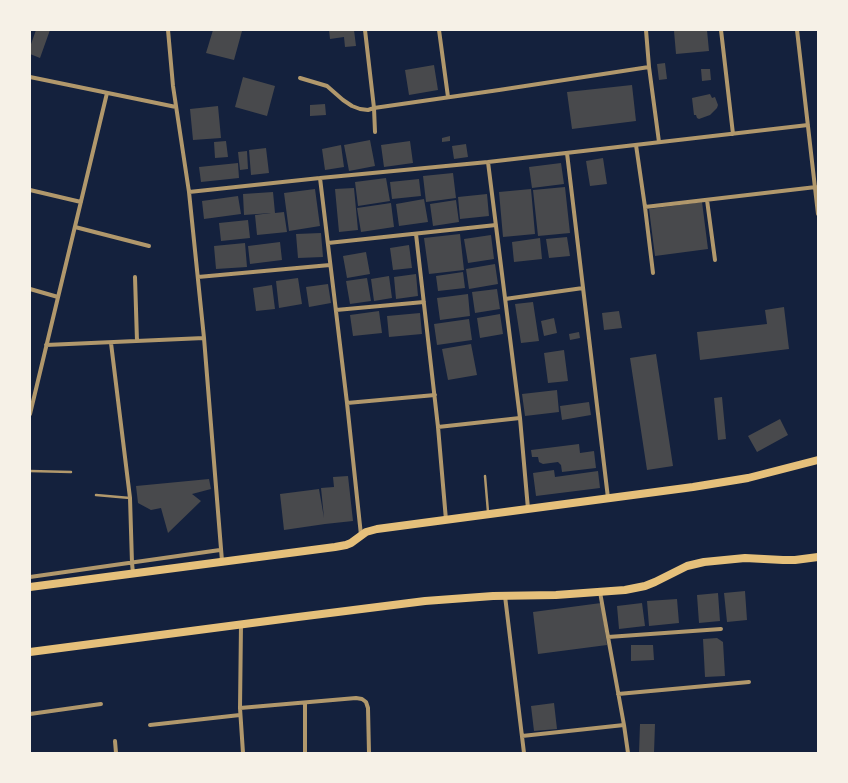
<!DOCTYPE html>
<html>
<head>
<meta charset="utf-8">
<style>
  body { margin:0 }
  #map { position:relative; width:848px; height:783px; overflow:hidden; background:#14213d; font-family:"Exo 2",sans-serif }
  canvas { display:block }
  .frame { position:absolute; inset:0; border:31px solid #f6f1e7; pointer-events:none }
</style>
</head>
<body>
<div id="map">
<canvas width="848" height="783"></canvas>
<div class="frame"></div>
</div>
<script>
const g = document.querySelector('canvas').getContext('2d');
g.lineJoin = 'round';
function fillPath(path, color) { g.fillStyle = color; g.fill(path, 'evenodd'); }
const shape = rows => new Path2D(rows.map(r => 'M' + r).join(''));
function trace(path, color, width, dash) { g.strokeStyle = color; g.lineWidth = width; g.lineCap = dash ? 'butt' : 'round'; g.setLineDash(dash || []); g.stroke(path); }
fillPath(shape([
  [36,30,50,30,40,58,30,54,30,47],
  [213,30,239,30,242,31,234,60,206,53],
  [329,30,354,30,356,46,345,47,344,37,330,39],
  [686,30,707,30,709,51,676,54,674,31],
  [665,63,667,79,659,80,657,64],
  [434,65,438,90,409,95,405,70],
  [701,69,710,69,711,80,702,81],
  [243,77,275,86,267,116,235,107],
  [632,85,636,121,572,129,567,92],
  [710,94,712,98,715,97,718,105,717,108,710,115,699,119,697,118,696,115,694,115,692,98],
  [325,104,326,115,310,116,310,105],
  [218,106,221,138,193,140,190,109],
  [450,136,450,141,442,142,442,138],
  [370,140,375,166,349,171,344,145],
  [226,141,228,157,215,158,214,142],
  [410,141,413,163,384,167,381,145],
  [466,144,468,157,454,159,452,146],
  [341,145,344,167,325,170,322,149],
  [266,148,269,173,251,175,249,150],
  [247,151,248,169,240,170,238,152],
  [603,158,607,184,590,186,586,161],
  [238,163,239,178,201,182,199,167],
  [561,163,564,184,532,188,529,167],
  [453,173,456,198,426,202,423,176],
  [386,178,390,201,358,206,355,182],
  [419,179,421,196,392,199,390,182],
  [565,187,570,233,538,236,533,190],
  [354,188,358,230,339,232,335,189],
  [315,189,320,226,289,231,284,193],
  [531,189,535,234,503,237,499,192],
  [273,192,275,213,284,212,287,232,257,235,255,215,271,213,244,215,243,194],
  [487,194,489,216,460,219,458,197],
  [238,196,241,214,204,219,202,201],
  [424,199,428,222,399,226,396,204],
  [456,200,459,222,433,226,430,204],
  [702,202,708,249,655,256,649,209],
  [391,203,394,227,361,232,357,208],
  [248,220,250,238,221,241,219,223],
  [321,233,323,257,298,258,296,234],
  [460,234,464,270,429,274,424,238],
  [491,235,494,259,468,263,464,239],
  [567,237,570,256,549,258,546,239],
  [540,238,542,259,514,262,512,242],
  [280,242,282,260,250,264,248,246],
  [245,243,247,267,216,269,214,246],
  [409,245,412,268,393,270,390,248],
  [366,252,370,274,347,278,343,256],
  [495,264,498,284,469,289,466,269],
  [463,272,465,288,438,291,436,276],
  [416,274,418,296,396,299,394,277],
  [389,276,392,298,374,301,371,279],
  [298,278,302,304,279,308,276,281],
  [367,278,371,301,350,304,346,281],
  [328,284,331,303,309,307,306,287],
  [272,285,275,309,256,311,253,288],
  [497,289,500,309,475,313,472,292],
  [468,294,470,316,440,320,437,298],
  [533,302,539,341,521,343,515,304],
  [784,307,789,349,700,360,697,332,767,324,765,310],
  [379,311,382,333,353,336,350,315],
  [619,311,622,328,604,330,602,313],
  [420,313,422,334,389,337,387,316],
  [500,314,503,334,480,338,477,318],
  [554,318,557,333,544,336,541,321],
  [469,319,472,340,437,345,434,324],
  [579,332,580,338,570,340,569,334],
  [471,344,477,375,448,380,442,349],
  [564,350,568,381,548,383,544,353],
  [656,354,673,466,647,470,630,358],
  [557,390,559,412,525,416,522,394],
  [722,397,726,439,718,440,714,398],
  [589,402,591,415,562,420,560,406],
  [780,419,788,435,757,452,748,436],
  [579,444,580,453,594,451,596,468,562,472,561,465,558,462,543,464,539,462,538,457,532,457,531,450],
  [554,470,555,477,598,471,600,488,536,496,533,473],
  [348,476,353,521,325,524,284,530,280,494,319,489,324,518,321,488,334,487,333,477],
  [209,479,211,489,192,494,201,501,168,533,161,508,151,510,138,503,136,486],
  [745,591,747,620,727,622,724,593],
  [718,593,720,621,699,623,697,595],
  [677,599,679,623,649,626,647,601],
  [601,603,607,645,538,654,533,612],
  [642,603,645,626,619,629,617,606],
  [717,638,723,642,725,676,705,677,703,639],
  [631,645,653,645,654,660,631,661],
  [554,703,557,729,534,731,531,706],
  [640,724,655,724,654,753,639,753]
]), '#48494c');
trace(shape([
  [30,471,71,472],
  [485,476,488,512],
  [96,495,130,498]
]), '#b1986c', 2.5);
trace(shape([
  [168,30,173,86,189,192,204,338,222,561],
  [365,30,374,108,375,132],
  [439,30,448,97],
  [646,30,649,67],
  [721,30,733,134],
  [797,30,818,214],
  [30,77,176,107],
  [300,78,327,86,343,100,352,106,360,109,368,110,374,108,499,90,649,67,659,142],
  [636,145,645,207,653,273],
  [567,153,608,498],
  [488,162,520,418,528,509],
  [320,178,347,403,361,535],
  [30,190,81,202],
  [189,192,320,178,488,162,808,125],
  [707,200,715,260],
  [645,207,816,187],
  [75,227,149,246],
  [416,234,438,427,446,520],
  [328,243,496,225],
  [135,277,137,341],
  [198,277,330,265],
  [30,289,58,297],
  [505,299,583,288],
  [336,310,424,302],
  [111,343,130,498,132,563,133,573],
  [46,345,204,338],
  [347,403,435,395],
  [30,414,107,93],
  [438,427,520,418],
  [30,577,220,550],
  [600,592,608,637,624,725,628,753],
  [505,596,524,753],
  [241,625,240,708,243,753],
  [608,637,721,629],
  [618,694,749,682],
  [305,703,305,753],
  [240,708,356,698,362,699,366,702,368,708,369,753],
  [30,714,101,704],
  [150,725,240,715],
  [522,736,624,725],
  [115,741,116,753]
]), '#b1986c', 4);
trace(shape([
  [30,587,335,547,346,545,351,543,366,532,377,529,693,487,748,478,818,460],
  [30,652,298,617,425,601,493,596,556,595,625,590,645,586,655,582,687,566,704,562,745,558,783,560,795,560,818,557]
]), '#e5c07b', 8);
</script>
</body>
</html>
